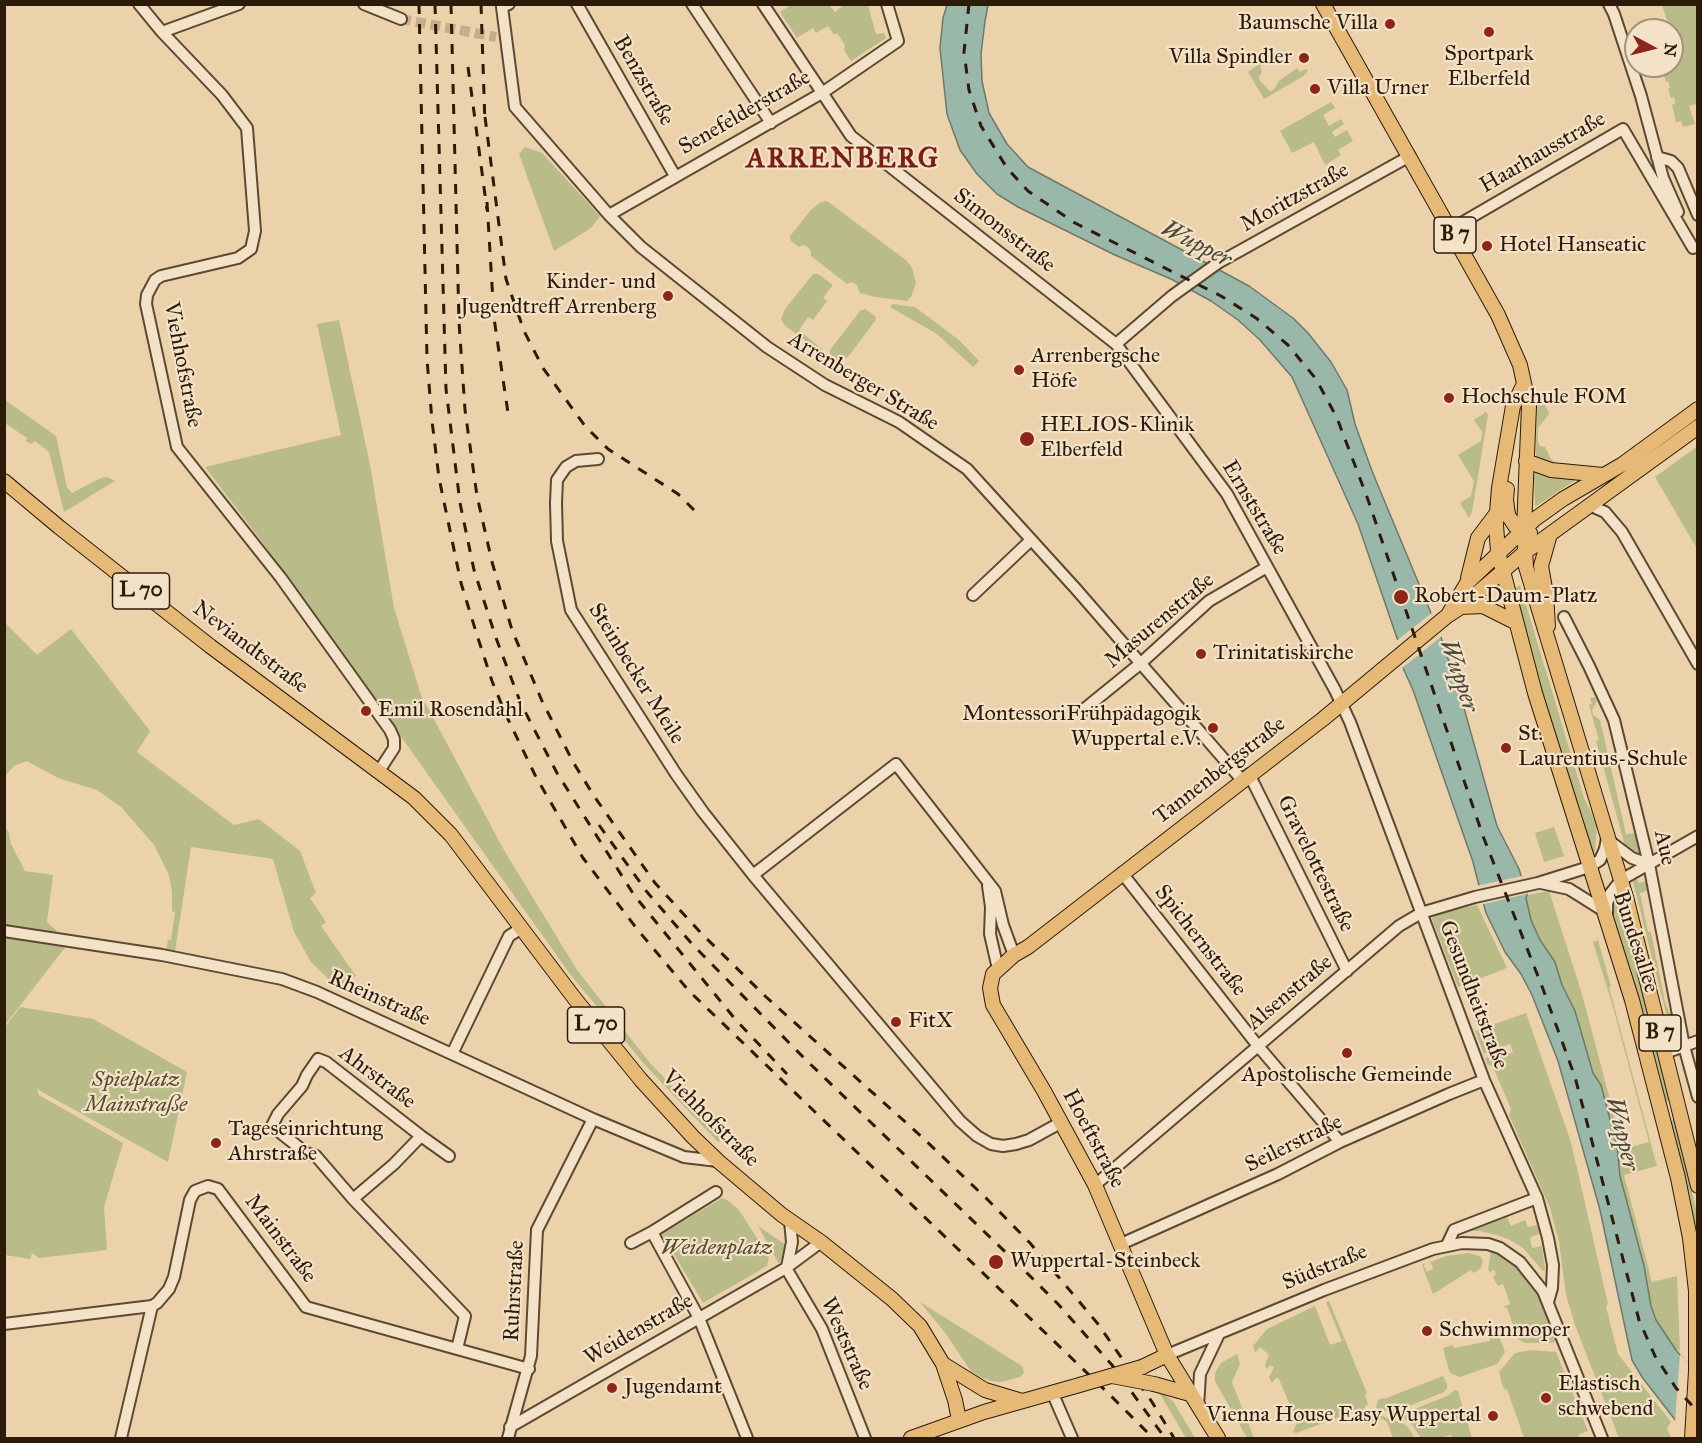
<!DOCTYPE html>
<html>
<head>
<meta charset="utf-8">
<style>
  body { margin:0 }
  #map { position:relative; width:1702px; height:1443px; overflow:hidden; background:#ecd2ab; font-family:"IM FELL Great Primer",serif }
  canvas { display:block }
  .frame { position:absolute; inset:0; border:6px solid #2c1b09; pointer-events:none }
  .north { position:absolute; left:1624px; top:18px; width:60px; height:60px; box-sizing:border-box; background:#f3e2c8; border:2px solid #a3927c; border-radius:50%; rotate:97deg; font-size:16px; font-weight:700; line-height:24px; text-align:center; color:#2c1b09 }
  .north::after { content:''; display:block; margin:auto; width:21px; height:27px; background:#8f2418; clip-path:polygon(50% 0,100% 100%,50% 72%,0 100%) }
</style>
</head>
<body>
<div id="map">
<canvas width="1702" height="1443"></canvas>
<div class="frame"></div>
<div class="north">N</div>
</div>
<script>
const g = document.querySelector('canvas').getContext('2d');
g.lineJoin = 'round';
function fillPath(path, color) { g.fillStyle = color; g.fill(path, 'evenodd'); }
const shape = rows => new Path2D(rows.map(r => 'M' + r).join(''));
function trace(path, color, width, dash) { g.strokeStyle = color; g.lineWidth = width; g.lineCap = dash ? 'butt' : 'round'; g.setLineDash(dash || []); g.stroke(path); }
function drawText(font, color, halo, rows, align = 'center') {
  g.font = font + ' "IM FELL Great Primer",serif'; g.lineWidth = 4.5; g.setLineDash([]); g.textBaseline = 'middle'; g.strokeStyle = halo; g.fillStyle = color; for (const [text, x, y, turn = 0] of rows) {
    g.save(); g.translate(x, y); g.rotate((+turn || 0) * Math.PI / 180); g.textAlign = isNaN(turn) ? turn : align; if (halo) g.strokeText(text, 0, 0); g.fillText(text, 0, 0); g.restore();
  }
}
fillPath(shape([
  [791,5,829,5,835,12,844,5,868,5,876,34,884,33,886,38,851,61,844,50,845,45,837,33,834,35,828,26,816,33,813,28,797,38,780,12],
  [1662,5,1697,5,1697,104,1689,106,1695,124,1683,127,1681,121,1676,122,1672,105,1675,104,1674,97,1671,98,1668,89,1670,88,1668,81,1666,82,1662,68,1663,66,1672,66,1672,52,1677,50],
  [1264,61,1265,63,1260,67,1262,72,1259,77,1260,81,1270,91,1274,89,1279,81,1297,68,1300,72,1306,69,1308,71,1302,77,1264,99,1248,72],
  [1331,102,1335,108,1323,115,1329,126,1341,119,1344,124,1332,132,1335,137,1347,130,1353,141,1338,150,1341,155,1325,165,1314,142,1292,153,1280,131],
  [525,147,542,153,600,216,591,228,554,251,519,154],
  [827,201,907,261,912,268,916,283,911,297,907,301,875,297,860,293,857,285,851,282,847,284,811,256,811,252,808,247,803,245,799,247,791,241,790,236,811,210,821,202],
  [813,274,818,274,833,285,823,298,827,301,813,320,808,317,799,330,823,350,821,352,784,325,781,319,785,309],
  [892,304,915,307,959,340,979,361,973,367,937,334,890,307],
  [865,309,876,317,875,321,848,357,836,360,830,356,830,350,860,311],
  [339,320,370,465,394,608,421,695,505,852,577,970,650,1063,722,1138,718,1142,645,1065,570,974,263,543,205,467,341,435,317,324],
  [1539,391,1545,392,1550,397,1543,400,1549,414,1538,428,1538,442,1540,446,1545,447,1551,459,1560,466,1539,460,1536,457,1537,393],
  [5,400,56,436,67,487,72,493,101,478,107,477,115,481,64,512,49,452,35,441,31,444,26,441,27,438,5,423],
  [1486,412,1488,415,1472,512,1469,518,1460,503,1471,496,1474,481,1458,455,1481,441,1482,432,1474,420],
  [1695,448,1698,451,1697,549,1655,477],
  [1536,472,1539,472,1577,479,1535,507,1534,475],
  [1520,585,1584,798,1597,825,1595,853,1593,855,1590,854,1552,731,1513,590],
  [4,622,37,655,71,629,150,731,137,752,234,825,259,819,300,851,316,893,310,898,326,922,321,926,356,976,338,988,311,962,294,932,273,859,191,847,175,951,166,950,168,940,171,940,175,912,172,911,172,892,169,875,154,845,121,807,97,790,58,778,27,761,14,766,5,776],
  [1595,697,1597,701,1592,710,1593,715,1600,720,1626,834,1635,833,1640,855,1636,855,1627,849,1624,842,1596,741,1599,740,1589,705,1592,704,1590,698],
  [5,827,9,833,11,844,25,871,53,875,47,922,58,932,67,945,5,1025],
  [1554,827,1564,856,1544,862,1535,833],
  [1635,876,1639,883,1646,881,1647,891,1640,893,1648,932,1651,932,1665,1002,1671,1016,1675,1042,1673,1041,1632,878],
  [1618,890,1670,1101,1665,1101,1613,918,1613,897],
  [1549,891,1582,994,1623,1149,1649,1142,1613,1007,1593,942,1598,940,1611,986,1609,987,1657,1166,1624,1175,1652,1282,1677,1276,1680,1352,1678,1349,1676,1350,1656,1320,1651,1306,1644,1266,1620,1176,1617,1146,1601,1085,1593,1073,1575,1012,1562,985,1555,962,1540,940,1531,920,1526,898,1527,895],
  [1477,905,1507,968,1458,987,1432,919,1433,915],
  [20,1007,93,1019,187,1072,168,1162,37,1089,39,1095,123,1143,104,1207,107,1250,39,1258,32,1253,30,1259,5,1255,5,1027],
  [1526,1013,1571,1142,1608,1304,1606,1307,1618,1354,1671,1422,1667,1428,1671,1438,1619,1438,1575,1325,1566,1295,1559,1242,1550,1208,1509,1115,1511,1109,1493,1067,1487,1064,1485,1058,1488,1057,1490,1061,1513,1052,1510,1044,1484,1054,1475,1031],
  [1675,1119,1697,1213,1697,1238,1695,1237,1670,1121],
  [722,1198,727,1200,739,1210,769,1257,767,1266,703,1303,662,1234],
  [1507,1217,1511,1226,1525,1220,1528,1227,1537,1225,1540,1234,1530,1237,1532,1248,1542,1246,1545,1270,1543,1271,1523,1248,1510,1240,1497,1235,1479,1231,1461,1230,1470,1227,1483,1226],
  [758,1226,786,1245,785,1254,779,1264],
  [1491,1252,1503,1256,1523,1273,1539,1297,1557,1341,1551,1343,1525,1343,1518,1339,1507,1308,1503,1307,1510,1304,1506,1292,1503,1284,1498,1286,1493,1277,1496,1274,1494,1270,1490,1272,1488,1270],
  [1468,1253,1480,1256,1483,1261,1481,1268,1474,1273,1471,1270,1433,1294,1422,1265,1425,1263,1424,1266,1427,1272,1433,1269,1431,1263,1428,1263,1446,1256],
  [1329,1301,1367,1393,1365,1395,1368,1404,1363,1409,1401,1423,1407,1426,1415,1438,1393,1438,1387,1422,1383,1419,1368,1424,1364,1423,1356,1411,1296,1433,1293,1432,1297,1422,1279,1379,1276,1378,1272,1383,1269,1377,1274,1367,1270,1365,1267,1369,1265,1365,1269,1355,1260,1347,1255,1353,1253,1346,1267,1329,1315,1306,1330,1345,1342,1341,1326,1302],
  [920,1302,1022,1366,1024,1373,1020,1377,1002,1382,991,1381,980,1377,970,1370,946,1334],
  [1499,1336,1505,1352,1497,1364,1460,1377,1452,1374,1449,1371,1443,1348,1453,1345,1454,1348,1490,1341,1490,1337],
  [1531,1350,1556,1352,1588,1431,1578,1435,1579,1438,1524,1438,1507,1389,1505,1390,1502,1384,1499,1372,1515,1353],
  [1237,1354,1240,1364,1232,1382,1254,1438,1247,1438,1215,1381,1215,1373,1221,1363],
  [1442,1374,1447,1384,1447,1388,1444,1392,1392,1413,1376,1408,1378,1400,1383,1398,1384,1399,1443,1376],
  [1455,1390,1458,1391,1472,1438,1452,1438,1451,1435,1440,1438,1421,1438,1413,1426,1402,1417,1402,1414,1447,1396],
  [1160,1394,1165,1395,1173,1401,1195,1438,1186,1438]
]), '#b9bb88');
const water = shape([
  [947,5,988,5,985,21,981,54,982,81,989,113,1007,144,1028,167,1249,286,1293,318,1308,333,1331,362,1347,390,1355,424,1372,471,1441,637,1462,701,1497,826,1519,869,1527,895,1526,898,1531,920,1540,940,1555,962,1562,985,1575,1011,1593,1073,1601,1085,1617,1146,1620,1176,1644,1266,1651,1306,1656,1320,1676,1350,1697,1375,1676,1421,1642,1377,1632,1360,1600,1210,1558,1061,1532,995,1521,974,1505,952,1486,913,1473,862,1413,690,1403,668,1398,641,1358,524,1292,377,1260,340,1238,320,1211,301,1171,279,1115,255,1018,207,997,194,977,174,960,150,947,114,940,48,943,18,947,5]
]);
fillPath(water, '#99b8aa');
trace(water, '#6d796a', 1.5);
fillPath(shape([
  [1433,612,1442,636,1401,669,1395,642],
  [1522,876,1527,894,1480,905,1476,886],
  [1680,1354,1697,1373,1690,1438,1675,1421]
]), '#ecd2ab');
trace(shape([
  [401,19,496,37]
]), '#c6ad8b', 10, [10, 5]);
const minor = shape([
  [139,4,162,32,222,95,247,128,255,231,251,249,238,258,161,276,155,280,147,295,146,304,177,447,281,578,390,730,394,739,394,748,379,771],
  [364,4,401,19],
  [509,4,502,7,515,107,609,215,641,247,767,347,825,385,899,422,967,469,1076,589,1242,780],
  [577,4,675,176],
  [692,4,771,123],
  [763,4,851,136,1116,344,1227,494,1335,690,1350,722,1484,1080,1537,1198,1548,1238,1553,1265,1552,1288,1548,1302],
  [1609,4,1614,14,1641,96,1663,178,1678,212],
  [162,32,239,4],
  [1657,157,1671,161,1678,168,1698,215],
  [609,215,822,93,898,41,887,4],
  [1451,229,1623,129,1693,248],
  [1116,344,1172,296,1218,263,1410,156],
  [598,459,576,461,566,467,557,480,556,503,557,541,571,610,676,774,703,812,753,875,960,1121,977,1136,991,1144,1003,1146,1016,1144,1029,1140,1060,1123],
  [1589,505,1605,512,1622,532,1698,664],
  [973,595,1031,540],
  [1564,617,1589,666,1614,720,1649,864,1684,1046,1698,1097],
  [1082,711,1141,663,1209,601,1267,567],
  [1249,774,1347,971],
  [1608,840,1632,858,1649,864],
  [1122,873,1258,1046,1340,1142],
  [753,875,896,764,995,891,1003,925,1014,955],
  [1541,883,1569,889,1604,911],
  [988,886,991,907,990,934,998,969],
  [1607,913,1607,904,1610,894,1621,880,1698,836],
  [4,931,162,955,282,979,317,992,593,1119,684,1157,718,1161],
  [1665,1053,1698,1041],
  [452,1054,509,936,520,929],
  [449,1156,421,1136,326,1062,318,1059,307,1075,302,1086,278,1114,272,1126,306,1153,316,1156,353,1199,465,1316,457,1349],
  [1095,1185,1399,926,1421,913,1475,897,1538,883,1589,867,1600,860,1605,849,1607,838],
  [353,1199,394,1164,421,1136],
  [652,1232,699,1318,747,1438],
  [631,1243,652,1232,716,1192],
  [1121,1244,1278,1174,1340,1142,1449,1094,1484,1080],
  [1447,1245,1454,1230,1537,1198],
  [787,1267,792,1242,790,1221],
  [786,1268,822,1329,865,1438],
  [4,1324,152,1306,157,1303,169,1289,174,1277,190,1200,195,1191,208,1186,218,1189,306,1307,529,1369],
  [1167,1355,1324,1290,1433,1249,1462,1243,1488,1244,1500,1248,1520,1262,1543,1291,1602,1438],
  [1052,1392,1072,1438],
  [1198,1407,1200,1374,1219,1334],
  [510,1427,786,1268,821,1242],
  [121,1438,152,1306],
  [508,1438,531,1356,537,1230,593,1119]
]);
const major = shape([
  [1323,4,1498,315,1520,365,1529,406,1524,530,1526,567,1626,897,1698,1186],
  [1524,384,1513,406,1499,488,1496,525,1498,552,1535,693,1632,1000,1678,1178,1690,1238,1696,1291,1696,1371,1692,1438],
  [1526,461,1551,470,1603,475],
  [4,481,59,527,210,646,414,798,451,835,575,999,641,1080,693,1137,718,1161,782,1215,821,1242,892,1299,920,1326,943,1364,955,1400,959,1420],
  [1507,489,1506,499,1508,515,1515,526,1530,533],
  [1468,578,1478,538,1496,514],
  [1461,607,1483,606,1515,622],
  [1449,613,1467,583,1535,519,1563,499,1623,464,1698,409],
  [1548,626,1546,594,1541,566,1550,534],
  [943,1364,985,1390,1022,1401],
  [1142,1367,1167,1355],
  [1154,1384,1190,1394],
  [911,1438,984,1412,1076,1386],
  [1218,1438,1167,1355,1095,1185,1044,1091,993,1005,990,988,993,974,1014,955,1028,947,1323,719,1447,616,1461,607,1524,553,1698,427]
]);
trace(minor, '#5c4932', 14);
trace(major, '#2c1b09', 16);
trace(minor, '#f3e2c8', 10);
trace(major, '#e6b976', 14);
trace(shape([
  [419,4,427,359,432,421,439,478,461,583,477,635,492,681,506,715,536,777,583,858,637,929,689,991,1109,1394,1153,1438],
  [435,4,446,389,460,503,474,570,496,638,521,704,557,773,634,895,735,1019,787,1074],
  [451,4,459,322,465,410,477,496,492,562,512,630,542,701,573,762,594,796,655,883,701,933,765,996,922,1137,988,1200,1030,1243,1098,1324,1152,1402,1174,1438],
  [481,4,485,124],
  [969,4,964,52,969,90,981,126,1007,168,1028,191,1075,223,1221,296,1256,318,1288,345,1316,379,1337,418,1367,497,1483,836,1543,989,1575,1077,1639,1320,1655,1356,1676,1388,1698,1412],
  [468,67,487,210],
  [485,117,506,279,524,331,543,368,585,426,608,449,678,494,697,513],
  [487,202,494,318,508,413],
  [599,825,647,892,692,944,805,1059,1023,1269,1058,1304,1112,1365,1165,1438]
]), '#2c1b09', 3, [10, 10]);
const majorBridge = shape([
  [1112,1376,1154,1384],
  [1076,1386,1142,1367]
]);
trace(majorBridge, '#2c1b09', 16, []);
trace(majorBridge, '#e6b976', 14);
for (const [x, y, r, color] of [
  [1390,24,6,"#8f2418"],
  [1489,32,6,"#8f2418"],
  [1304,58,6,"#8f2418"],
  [1315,89,6,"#8f2418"],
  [1487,246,6,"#8f2418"],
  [668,296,6,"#8f2418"],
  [1019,370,6,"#8f2418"],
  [1449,398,6,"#8f2418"],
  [1027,439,8,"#8f2418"],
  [1401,597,8,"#8f2418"],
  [1201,654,6,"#8f2418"],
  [366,711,6,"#8f2418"],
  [1213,728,6,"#8f2418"],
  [1506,748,6,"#8f2418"],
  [896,1022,6,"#8f2418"],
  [1347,1053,6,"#8f2418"],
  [216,1143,6,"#8f2418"],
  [996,1262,8,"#8f2418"],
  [1427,1331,6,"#8f2418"],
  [612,1388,6,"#8f2418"],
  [1546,1398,6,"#8f2418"],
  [1493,1416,6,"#8f2418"]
]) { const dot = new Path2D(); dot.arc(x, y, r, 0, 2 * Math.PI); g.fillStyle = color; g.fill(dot); trace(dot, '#f3e2c8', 2); }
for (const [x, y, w] of [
  [1455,235,42],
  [141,591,57],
  [596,1025,57],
  [1660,1033,42]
]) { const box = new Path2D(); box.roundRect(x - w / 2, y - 18, w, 36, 4.5); g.fillStyle = '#f3e2c8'; g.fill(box); trace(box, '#2c1b09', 1.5); }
drawText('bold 21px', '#2c1b09', null, [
  ["B 7",1455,235],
  ["L 70",141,591],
  ["L 70",596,1025],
  ["B 7",1660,1033]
]);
drawText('22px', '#2c1b09', '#f3e2c8', [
  ["Baumsche Villa",1378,24,"right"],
  ["Sportpark",1489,55,"center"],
  ["Elberfeld",1489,80,"center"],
  ["Villa Spindler",1292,58,"right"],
  ["Villa Urner",1327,89],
  ["Hotel Hanseatic",1499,246],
  ["Kinder- und",656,283,"right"],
  ["Jugendtreff Arrenberg",656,308,"right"],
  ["Arrenbergsche",1031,357],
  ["Höfe",1031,382],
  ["Hochschule FOM",1461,398],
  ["HELIOS-Klinik",1040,426],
  ["Elberfeld",1040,451],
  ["Robert-Daum-Platz",1414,597],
  ["Trinitatiskirche",1213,654],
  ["Emil Rosendahl",378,711],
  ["MontessoriFrühpädagogik",1201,715,"right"],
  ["Wuppertal e.V.",1201,740,"right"],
  ["St.",1518,735],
  ["Laurentius-Schule",1518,760],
  ["FitX",908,1022],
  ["Apostolische Gemeinde",1347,1076,"center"],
  ["Tageseinrichtung",228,1130],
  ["Ahrstraße",228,1155],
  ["Wuppertal-Steinbeck",1010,1262],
  ["Schwimmoper",1439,1331],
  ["Elastisch",1558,1385],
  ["schwebend",1558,1410],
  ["Jugendamt",624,1388],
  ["Vienna House Easy Wuppertal",1481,1416,"right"]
], 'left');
drawText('22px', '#2c1b09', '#f3e2c8', [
  ["Benzstraße",643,81,60],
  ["Senefelderstraße",745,113,-30],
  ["Haarhausstraße",1543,153,-30],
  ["Moritzstraße",1295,198,-29],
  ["Simonsstraße",1004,231,38],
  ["Viehhofstraße",182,365,79],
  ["Arrenberger Straße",863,382,31],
  ["Ernststraße",1254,508,59],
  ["Masurenstraße",1160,621,-40],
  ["Neviandtstraße",250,648,37],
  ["Steinbecker Meile",636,674,58],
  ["Tannenbergstraße",1220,771,-38],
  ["Aue",1664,848,77],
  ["Gravelottestraße",1315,864,64],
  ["Spichernstraße",1200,941,52],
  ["Bundesallee",1635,942,72],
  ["Alsenstraße",1290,993,-40],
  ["Gesundheitstraße",1473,995,69],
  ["Rheinstraße",379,999,24],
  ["Ahrstraße",377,1078,37],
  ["Viehhofstraße",710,1119,45],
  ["Hoeftstraße",1093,1139,62],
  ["Seilerstraße",1294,1144,-26],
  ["Mainstraße",280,1239,53],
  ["Südstraße",1325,1268,-22],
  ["Ruhrstraße",515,1291,-87],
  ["Weidenstraße",639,1330,-30],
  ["Weststraße",846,1344,66]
]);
drawText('italic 22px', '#564b2f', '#f3e2c8', [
  ["Spielplatz",136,1081],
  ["Mainstraße",136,1106],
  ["Weidenplatz",717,1249]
]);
drawText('italic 24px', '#4d4a39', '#f3e2c8', [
  ["Wupper",1196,245,27],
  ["Wupper",1458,676,71],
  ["Wupper",1621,1134,76]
]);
g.letterSpacing = '1.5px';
drawText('bold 28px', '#7a1f14', '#f3e2c8', [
  ["ARRENBERG",843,160]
]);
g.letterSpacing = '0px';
</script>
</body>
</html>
